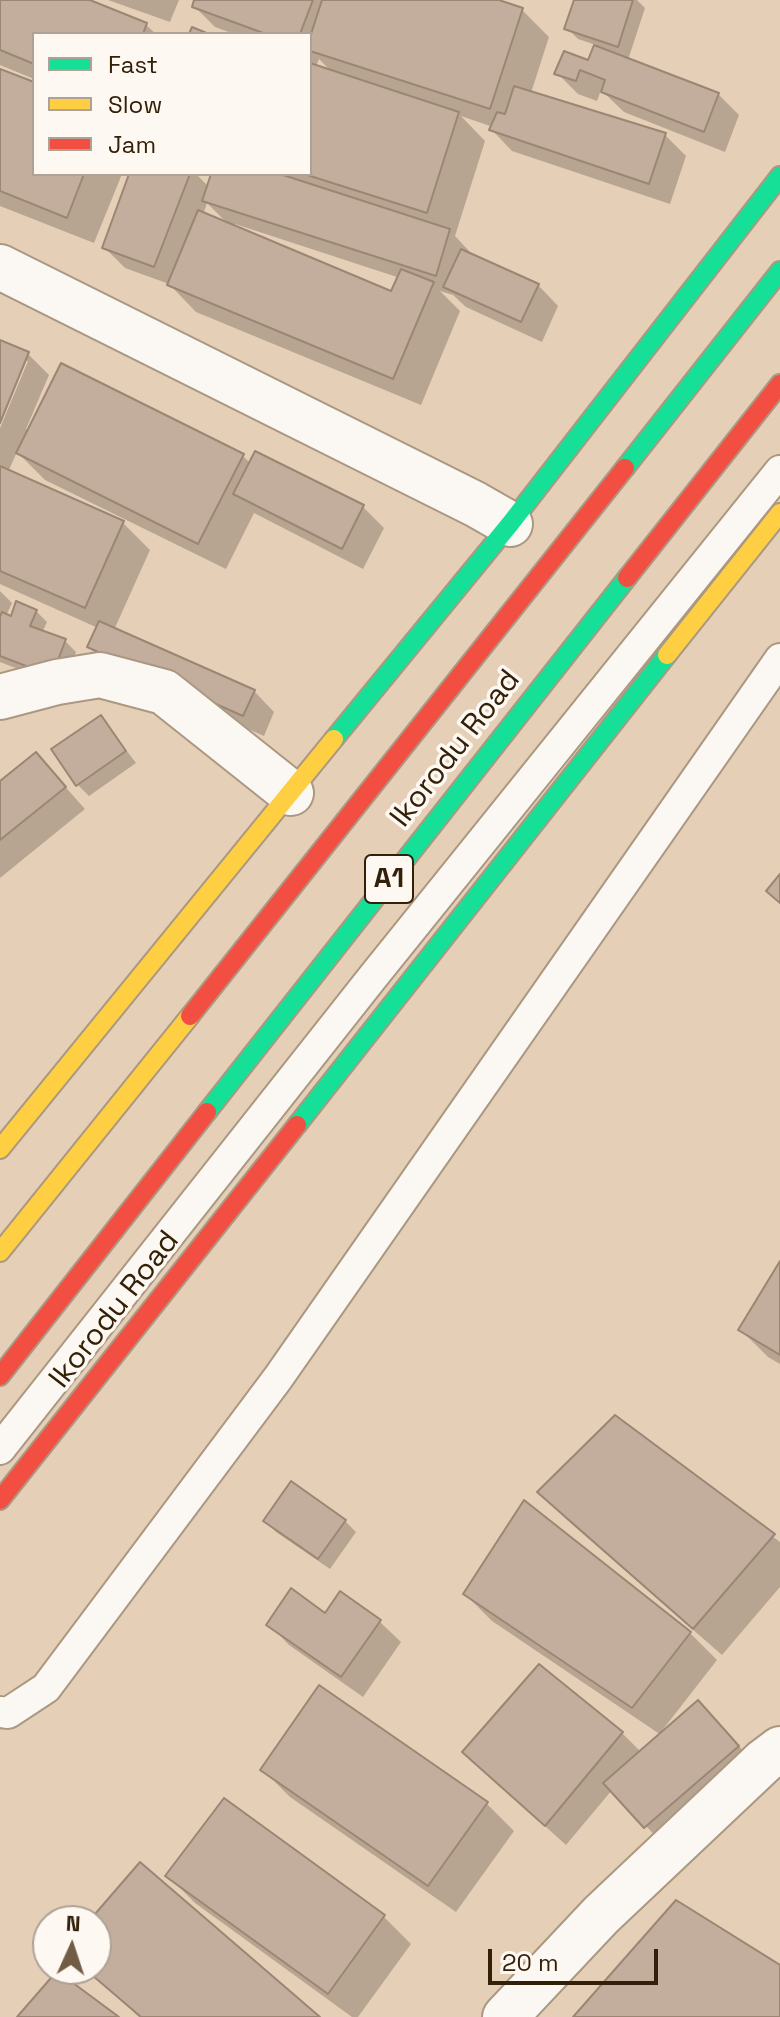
<!DOCTYPE html>
<html>
<head>
<meta charset="utf-8">
<style>
  body { margin:0 }
  #map { position:relative; width:780px; height:2017px; overflow:hidden; background:#e5cfb7; font-family:"Space Grotesk",sans-serif }
  canvas { display:block }
  .legend { position:absolute; left:32px; top:32px; width:280px; height:144px; box-sizing:border-box; background:#fef8f3; border:2px solid #ada295; margin:0; padding:10px 14px; list-style:none; font-size:24px; color:#332008 }
  .legend li { display:flex; align-items:center; gap:16px; height:40px }
  .legend b { width:40px; border:2px solid #ada295 }
  .north { position:absolute; left:32px; top:1905px; width:80px; height:80px; box-sizing:border-box; background:#fef8f3; border:2px solid #ada295; border-radius:50%; rotate:3deg; font-size:22px; font-weight:700; line-height:32px; text-align:center; color:#332008 }
  .north::after { content:''; display:block; margin:auto; width:28px; height:36px; background:#715d45; clip-path:polygon(50% 0,100% 100%,50% 72%,0 100%) }
  .scale { position:absolute; left:488px; top:1949px; width:170px; height:36px; box-sizing:border-box; border:4px solid #332008; border-top:0; padding-left:10px; font-size:24px; line-height:28px; white-space:nowrap; color:#332008; -webkit-text-stroke:6px #fef8f3; paint-order:stroke }
</style>
</head>
<body>
<div id="map">
<canvas width="780" height="2017"></canvas>
<ul class="legend">
<li><b style="height:10px;background:#16e098"></b>Fast</li>
<li><b style="height:10px;background:#ffcf43"></b>Slow</li>
<li><b style="height:10px;background:#f24e42"></b>Jam</li>
</ul>
<div class="north">N</div>
<div class="scale">20 m</div>
</div>
<script>
const g = document.querySelector('canvas').getContext('2d');
g.lineJoin = 'round';
function fillPath(path, color) { g.fillStyle = color; g.fill(path, 'evenodd'); }
const shape = rows => new Path2D(rows.map(r => 'M' + r).join(''));
function trace(path, color, width, dash) { g.strokeStyle = color; g.lineWidth = width; g.lineCap = dash ? 'butt' : 'round'; g.setLineDash(dash || []); g.stroke(path); }
function drawText(font, color, halo, rows, align = 'center') {
  g.font = font + ' "Space Grotesk",sans-serif'; g.lineWidth = 7; g.setLineDash([]); g.textBaseline = 'middle'; g.strokeStyle = halo; g.fillStyle = color; for (const [text, x, y, turn = 0] of rows) {
    g.save(); g.translate(x, y); g.rotate((+turn || 0) * Math.PI / 180); g.textAlign = isNaN(turn) ? turn : align; if (halo) g.strokeText(text, 0, 0); g.fillText(text, 0, 0); g.restore();
  }
}
fillPath(shape([
  [0,0,85,0,146,25,156,34,34,34,34,79,0,65],
  [108,0,179,0,170,22],
  [196,0,492,0,522,10,549,37,531,93,665,135,686,156,670,204,512,151,492,130,493,127,461,116,485,141,455,236,470,252,469,255,538,285,558,306,542,342,466,307,453,295,440,291,460,311,421,405,196,312,169,284,125,268,104,247,131,174,196,174,209,187,213,174,310,174,310,34,234,34,215,27,194,6],
  [319,59,333,73,316,67],
  [207,203,229,225,203,215],
  [235,224,400,278,392,294,234,227],
  [576,0,637,0,645,8,628,60,718,94,739,115,725,152,624,112,601,90,597,101,578,94,557,73,589,63,596,45,578,39,567,28],
  [0,71,34,84,34,174,122,174,94,243,0,206],
  [0,342,28,354,49,375,26,429,242,455,251,464,256,453,363,507,384,528,363,569,254,513,226,569,45,480,17,452,8,472,123,523,150,550,114,630,254,691,274,712,264,736,110,667,89,647,98,628,0,584,0,428,28,361,24,361,0,417],
  [0,591,12,603,6,616,12,618,36,611,47,622,42,633,65,641,76,652,63,686,0,662],
  [101,717,136,763,89,796,78,785,54,749],
  [36,754,85,809,0,878,0,784],
  [780,1265,780,1364,768,1357,741,1330],
  [615,1418,780,1542,780,1587,722,1655,566,1519,540,1492],
  [266,1521,345,1521,356,1532,330,1569,276,1532],
  [341,1594,380,1622,401,1642,363,1697,289,1645,269,1624,326,1615],
  [465,1594,690,1633,717,1660,661,1732,719,1723,758,1768,666,1847,612,1790,566,1845,485,1772,622,1733,641,1752,661,1735,492,1621],
  [320,1688,487,1804,514,1831,456,1912,290,1797,263,1770],
  [224,1800,384,1917,411,1944,358,2017,352,2017,195,1903,168,1876],
  [140,1865,317,2017,139,2017,87,1969,96,1969,96,1921,91,1921]
]), '#0003');
const building = shape([
  [0,0,90,0,147,23,143,34,34,34,34,64,0,50,0,0],
  [194,0,313,0,300,34,266,34,192,7,194,0],
  [322,0,499,0,523,8,490,109,310,51,310,37,322,0],
  [574,0,633,0,618,47,564,29,574,0],
  [192,27,209,34,189,34,192,27],
  [594,45,719,93,704,132,601,92,605,80,580,70,576,81,554,74,564,51,588,60,594,45],
  [310,63,459,112,427,213,304,174,310,174,310,63],
  [0,69,34,82,34,174,84,174,67,218,0,191,0,69],
  [514,86,666,133,649,184,489,130,497,112,505,114,514,86],
  [129,174,190,174,154,267,102,248,129,174],
  [211,174,280,174,450,229,436,276,202,201,211,174],
  [198,210,391,291,401,269,434,282,393,379,167,285,198,210],
  [461,249,539,284,521,322,443,287,461,249],
  [0,340,29,352,0,423,0,340],
  [61,363,244,454,198,544,16,453,61,363],
  [255,451,364,505,342,549,233,494,255,451],
  [0,466,124,521,85,608,0,571,0,466],
  [16,601,37,610,30,626,66,639,52,676,0,656,0,617,2,612,11,616,16,601],
  [99,621,255,690,243,716,87,647,99,621],
  [101,715,126,751,76,786,51,749,101,715],
  [36,752,66,787,0,840,0,781,36,752],
  [780,874,780,903,766,891,780,874],
  [780,1261,780,1355,738,1330,780,1261],
  [615,1415,775,1534,693,1629,537,1492,615,1415],
  [291,1481,346,1520,318,1559,263,1521,291,1481],
  [524,1500,691,1632,632,1708,463,1594,524,1500],
  [291,1588,325,1613,340,1591,381,1620,341,1677,266,1625,291,1588],
  [539,1664,623,1732,545,1826,462,1752,539,1664],
  [319,1685,488,1802,428,1886,260,1770,319,1685],
  [698,1700,739,1746,644,1828,603,1783,698,1700],
  [224,1798,385,1915,328,1994,165,1876,224,1798],
  [140,1862,320,2017,141,2017,85,1969,96,1969,96,1921,89,1921,140,1862],
  [676,1900,780,1965,780,2017,573,2017,676,1900],
  [57,1971,119,2017,17,2017,57,1971]
]);
fillPath(building, '#c3ad9c');
trace(building, '#9b8674', 2);
const lane = shape([
  [0,1449,372,978,780,471],
  [0,1712,8,1713,46,1688,278,1378,780,659]
]);
const street = shape([
  [0,267,475,504,510,524],
  [0,697,57,682,100,675,164,692,291,793],
  [505,2017,601,1915,764,1761,780,1749]
]);
const fast = shape([
  [625,468,780,271],
  [334,739,510,524,780,176],
  [207,1112,627,578],
  [297,1125,667,655]
]);
const slow = shape([
  [667,655,780,513],
  [0,1149,334,739],
  [0,1252,190,1016]
]);
const jam = shape([
  [627,578,780,384],
  [190,1016,625,468],
  [0,1376,207,1112],
  [0,1500,297,1125]
]);
trace(lane, '#ab9882', 34);
trace(street, '#ab9882', 48);
trace(fast, '#ab9882', 22);
trace(slow, '#ab9882', 22);
trace(jam, '#ab9882', 22);
trace(lane, '#fbf8f4', 30);
trace(street, '#fbf8f4', 44);
trace(fast, '#16e098', 18);
trace(slow, '#ffcf43', 18);
trace(jam, '#f24e42', 18);
for (const [x, y, w] of [
  [389,879,48]
]) { const box = new Path2D(); box.roundRect(x - w / 2, y - 24, w, 48, 6); g.fillStyle = '#fef8f3'; g.fill(box); trace(box, '#332008', 2); }
drawText('bold 28px', '#332008', null, [
  ["A1",389,879]
]);
drawText('30px', '#332008', '#fef8f3', [
  ["Ikorodu Road",456,749,-52],
  ["Ikorodu Road",115,1310,-52]
]);
</script>
</body>
</html>
